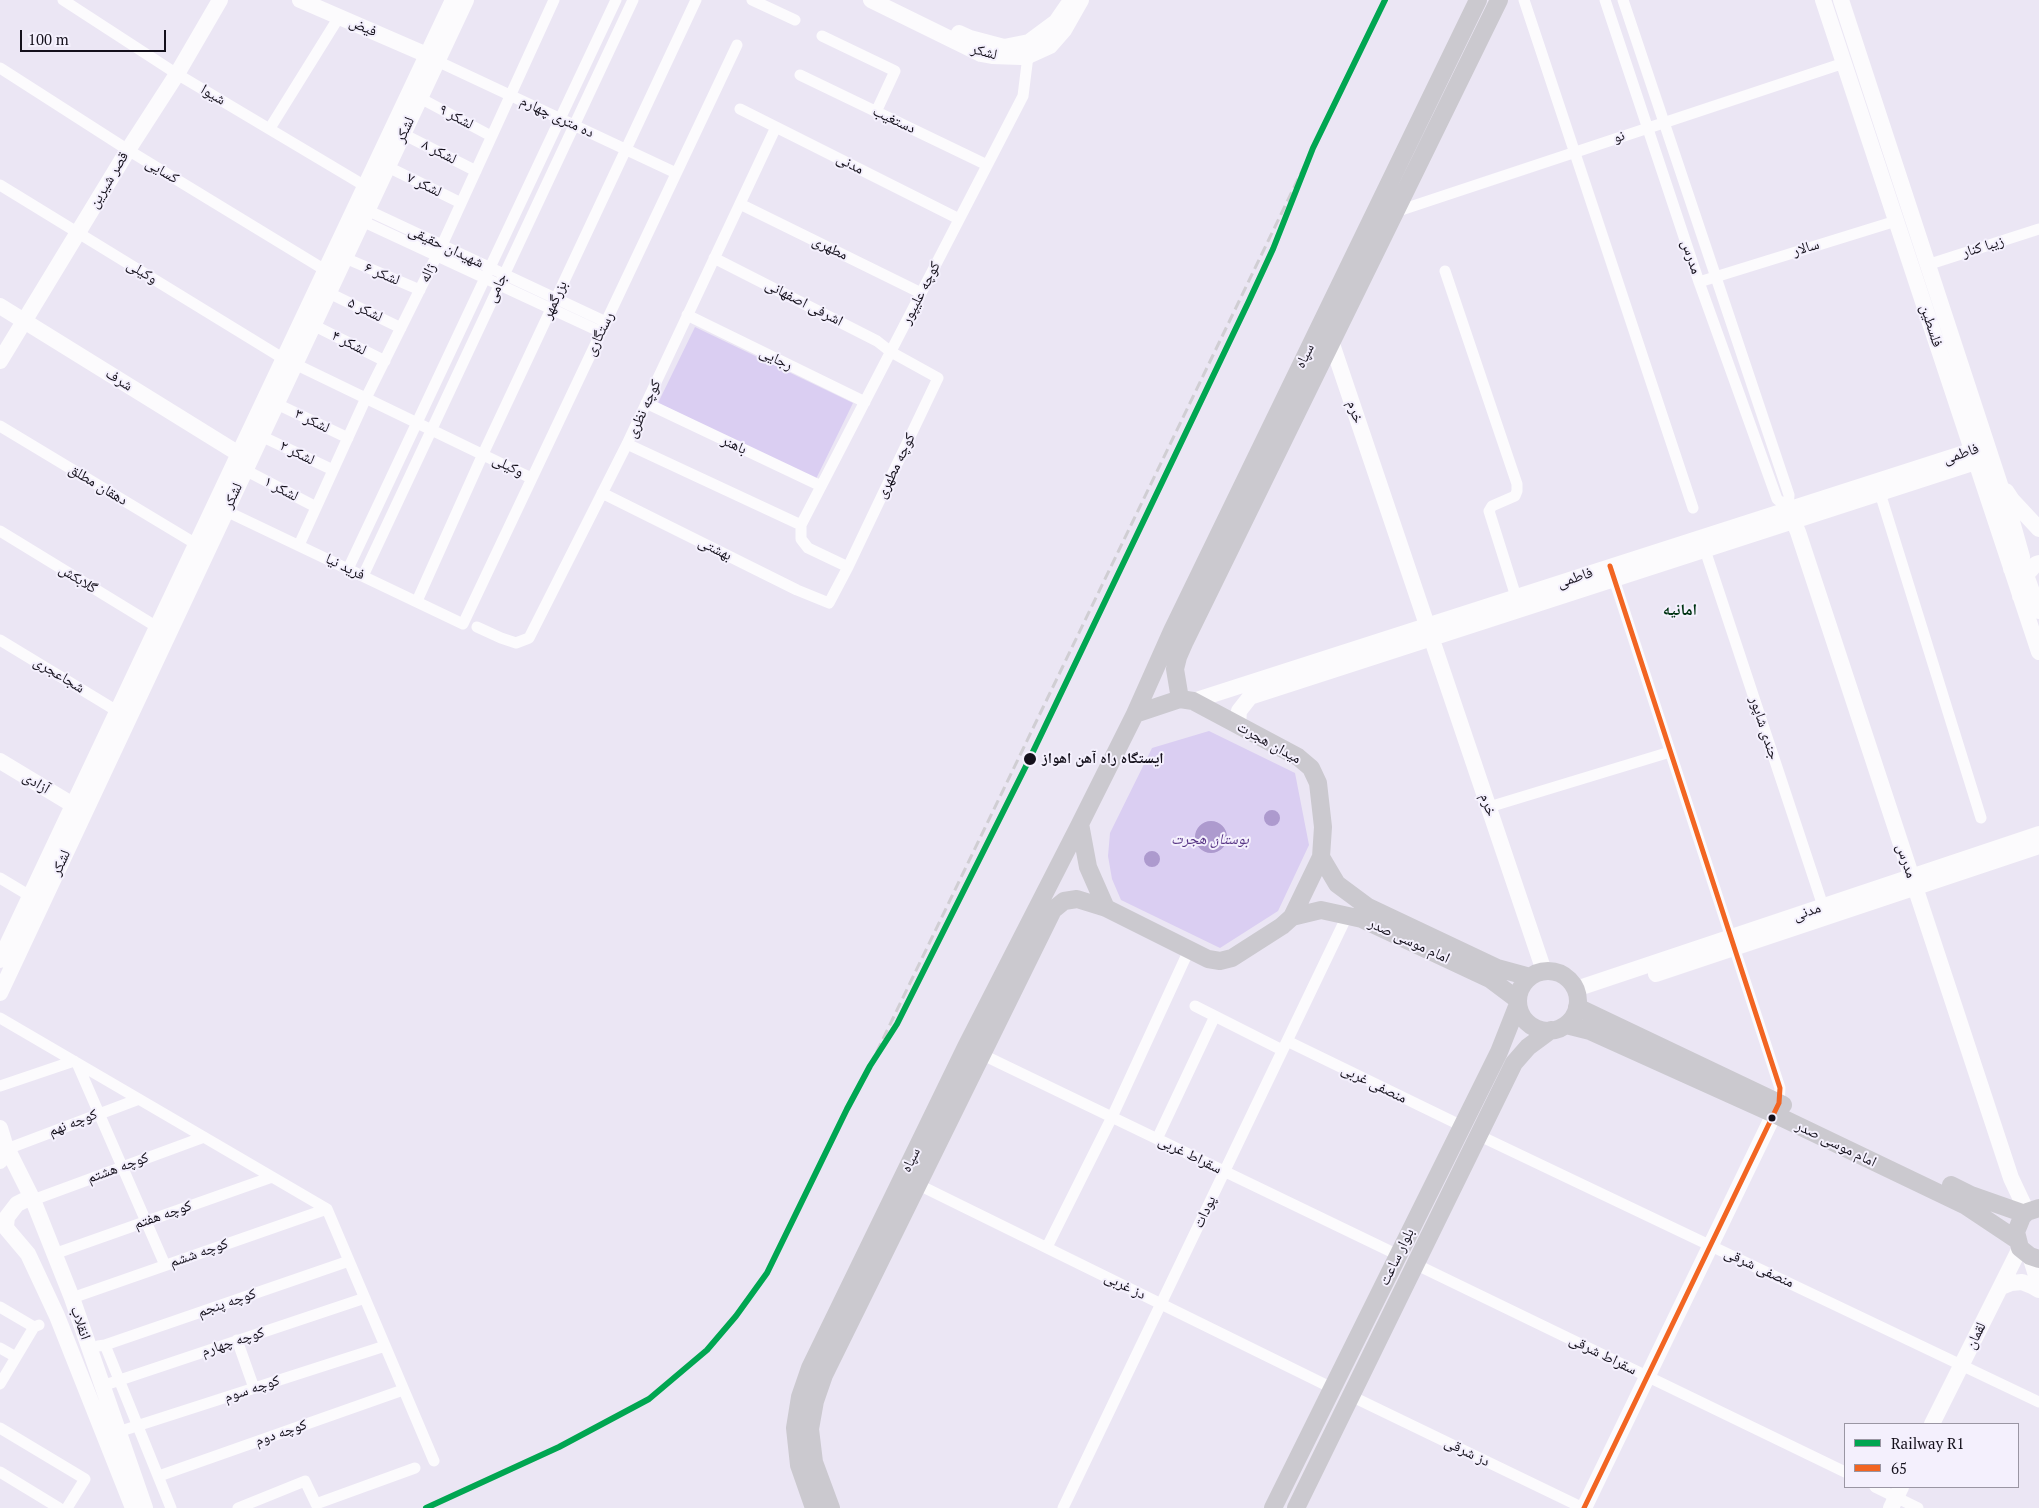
<!DOCTYPE html>
<html>
<head>
<meta charset="utf-8">
<style>
  body { margin:0 }
  #map { position:relative; width:2039px; height:1508px; overflow:hidden; background:#ebe6f4; font-family:"PT Serif",serif }
  canvas { display:block }
  .legend { position:absolute; left:1844px; top:1423px; width:175px; height:65px; box-sizing:border-box; background:#f4f0fd; border:1px solid #9a96a3; margin:0; padding:6px 9px; list-style:none; font-size:15px; color:#14101b }
  .legend li { display:flex; align-items:center; gap:10px; height:25px }
  .legend b { width:25px; border:1px solid #9a96a3 }
  .scale { position:absolute; left:20px; top:30px; width:146px; height:22px; box-sizing:border-box; border:2px solid #14101b; border-top:0; padding-left:6px; font-size:15px; line-height:18px; white-space:nowrap; color:#14101b; -webkit-text-stroke:4px #f4f0fd; paint-order:stroke }
</style>
</head>
<body>
<div id="map">
<canvas width="2039" height="1508"></canvas>
<ul class="legend">
<li><b style="height:6px;background:#00a651"></b>Railway R1</li>
<li><b style="height:6px;background:#f26522"></b>65</li>
</ul>
<div class="scale">100 m</div>
</div>
<script>
const g = document.querySelector('canvas').getContext('2d');
g.lineJoin = 'round';
function fillPath(path, color) { g.fillStyle = color; g.fill(path, 'evenodd'); }
const shape = rows => new Path2D(rows.map(r => 'M' + r).join(''));
function trace(path, color, width, dash) { g.strokeStyle = color; g.lineWidth = width; g.lineCap = dash ? 'butt' : 'round'; g.setLineDash(dash || []); g.stroke(path); }
function drawText(font, color, halo, rows, align = 'center') {
  g.font = font + ' "PT Serif","Noto Naskh Arabic",serif'; g.lineWidth = 4; g.setLineDash([]); g.textBaseline = 'middle'; g.strokeStyle = halo; g.fillStyle = color; for (const [text, x, y, turn = 0] of rows) {
    g.save(); g.translate(x, y); g.rotate((+turn || 0) * Math.PI / 180); g.textAlign = isNaN(turn) ? turn : align; if (halo) g.strokeText(text, 0, 0); g.fillText(text, 0, 0); g.restore();
  }
}
fillPath(shape([
  [695,327,853,403,816,479,658,403],
  [1209,731,1295,773,1309,845,1278,911,1220,948,1121,900,1112,879,1108,856,1110,833,1152,748]
]), '#dacef2');
fillPath(shape([
  '1264 818a8 8 0 1 1 16 0a8 8 0 1 1-16 0Z',
  '1195 837a16 16 0 1 1 32 0a16 16 0 1 1-32 0Z',
  '1144 859a8 8 0 1 1 16 0a8 8 0 1 1-16 0Z'
]), '#ad9ace');
trace(shape([
  [63,0,177,74,365,186],
  [752,0,795,20],
  [1524,0,1693,508],
  [1605,0,1699,282,1777,499,1788,508],
  [1623,0,1789,495,1788,508],
  [822,36,895,71,876,112],
  [437,61,676,173],
  [0,68,128,150,325,270],
  [800,75,987,165],
  [420,98,491,136],
  [740,109,959,219],
  [270,128,339,17],
  [403,134,476,171],
  [388,167,461,203],
  [0,185,284,359],
  [740,204,921,293],
  [367,210,606,322],
  [1395,212,1844,63],
  [362,221,601,332],
  [345,258,420,290],
  [1927,265,2039,229],
  [1445,271,1517,484,1517,491,1515,496,1492,506,1489,511,1518,603],
  [1699,282,1896,221],
  [329,293,401,328],
  [687,315,865,402],
  [313,325,385,361],
  [295,364,531,478],
  [646,403,821,486],
  [277,404,348,438],
  [0,426,196,544],
  [261,436,333,470],
  [627,444,801,525],
  [245,470,316,507],
  [602,493,797,590,829,603,848,567,938,378,891,352,877,341,714,258],
  [1880,493,1981,818],
  [226,511,463,624,737,45],
  [0,531,157,627],
  [299,545,366,398,442,245,554,0],
  [1705,550,1823,906],
  [848,567,808,548,801,539,801,525,1023,96,1028,56],
  [348,569,616,0],
  [1612,573,1780,1088,1779,1103,1777,1108],
  [363,576,633,0],
  [417,601,483,454,696,0],
  [477,627,501,638,516,643,529,638,627,444,776,127],
  [0,640,117,711],
  [1489,807,1670,752],
  [0,878,30,896],
  [1195,1006,1282,1050],
  [0,1018,327,1209,434,1461],
  [1287,1041,1462,1126],
  [981,1054,1398,1255],
  [77,1063,165,1265],
  [0,1086,74,1061],
  [1478,1135,2039,1402],
  [1157,1139,1215,1016],
  [7,1149,139,1099],
  [917,1184,1332,1388],
  [33,1200,204,1137],
  [1047,1247,1112,1117,1189,950],
  [54,1254,272,1177],
  [1415,1264,1845,1472],
  [72,1298,327,1209],
  [0,1307,34,1327],
  [237,1340,254,1388],
  [105,1345,349,1261],
  [98,1346,105,1345,171,1508],
  [0,1348,16,1357],
  [0,1384,34,1327,39,1325],
  [102,1386,365,1298],
  [1351,1396,1583,1508],
  [0,1428,85,1479,67,1508],
  [118,1432,385,1346],
  [0,1472,59,1508],
  [159,1476,403,1390],
  [1875,1487,1918,1508],
  [238,1508,305,1481,316,1504,415,1468],
  [1063,1508,1347,916]
]), '#fcfbfd', 11);
trace(shape([
  [300,0,427,55],
  [871,0,981,54,992,56,1021,57,1028,56,1050,46,1064,30,1081,0],
  [1823,0,2039,652],
  [1841,0,2011,518,2022,557,2011,569],
  [959,33,970,38,1004,47,1029,42,1056,22,1067,6],
  [0,306,239,454],
  [1331,341,1544,971],
  [0,361,128,150,177,74,220,0],
  [2006,491,2012,500,2039,529],
  [1790,513,1798,532,2011,1178,2027,1212],
  [2026,575,2039,611],
  [2020,596,2021,586,2026,575,2036,564,2039,563],
  [1193,701,1986,446],
  [1238,725,1239,711,1250,697,1976,462],
  [0,761,73,805],
  [0,960,453,0],
  [1656,974,2039,846],
  [1576,989,2039,834],
  [0,993,466,0],
  [0,1128,4,1141,3,1153,0,1161],
  [4,1142,33,1200,72,1298,145,1508],
  [0,1221,28,1254,57,1316,133,1508],
  [6,1226,7,1217,17,1204,25,1200,33,1200],
  [2030,1256,2039,1285],
  [2001,1287,2011,1283,2022,1282,2032,1286,2039,1290],
  [1932,1424,2020,1248],
  [1584,1508,1774,1114],
  [1891,1508,1901,1487]
]), '#fcfbfd', 16);
trace(shape([
  [1180,699,1175,669,1178,657,1185,641,1499,0],
  [1135,714,1172,631,1478,0],
  [1321,857,1337,884,1368,907,1497,968,1530,977],
  [1292,917,1321,910,1362,919,1490,979,1518,1000],
  '1518 1001a30 30 0 1 1 60 0a30 30 0 1 1-60 0Z',
  [1577,1007,1783,1105],
  [1566,1025,1590,1031,1774,1114,1966,1206,2017,1240],
  [1951,1185,1971,1195,2025,1214],
  [2039,1208,2027,1212,2022,1217,2016,1232,2020,1248,2030,1256,2039,1259],
  [814,1508,799,1465,795,1428,800,1397,810,1368,966,1047,1080,824],
  [831,1508,814,1462,810,1429,815,1401,824,1375,1053,910,1064,901,1077,899,1106,908,1208,959,1220,961,1232,958,1282,926,1292,917,1321,857,1323,827,1318,783,1311,768,1298,757,1193,701,1180,699,1135,714,1080,824,1088,867,1106,908],
  [1273,1508,1499,1052,1518,1004],
  [1296,1508,1514,1063,1528,1047,1551,1030]
]), '#cbc9cf', 18);
trace(shape([
  [870,1066,1313,148]
]), '#d0ced3', 3, [10, 5]);
trace(shape([
  [1584,1508,1779,1103,1780,1088,1610,566]
]), '#f26522', 5);
trace(shape([
  [426,1508,559,1447,649,1399,707,1350,736,1316,767,1273,847,1109,870,1066,897,1024,1029,760,1248,303,1273,249,1313,148,1385,0]
]), '#00a651', 6);
for (const [x, y, r, color] of [
  [1030,759,7,"#14101b"],
  [1772,1118,4.5,"#14101b"]
]) { const dot = new Path2D(); dot.arc(x, y, r, 0, 2 * Math.PI); g.fillStyle = color; g.fill(dot); trace(dot, '#f4f0fd', 2); }
drawText('15px', '#14101b', '#f4f0fd', [
  ["فیض",363,27,23],
  ["لشکر",984,52,15],
  ["شیوا",213,95,30],
  ["لشکر ۹",456,117,28],
  ["ده متری چهارم",557,117,25],
  ["دستغیب",894,120,25],
  ["لشکر",405,130,-65],
  ["نو",1619,137,-18],
  ["لشکر ۸",439,152,27],
  ["مدنی",850,164,27],
  ["کسایی",162,171,31],
  ["قصر شیرین",109,180,-59],
  ["لشکر ۷",424,185,26],
  ["شهیدان حقیقی",446,247,25],
  ["زیبا کنار",1983,247,-17],
  ["مطهری",830,248,26],
  ["سالار",1806,248,-17],
  ["مدرس",1691,257,72],
  ["وکیلی",142,272,31],
  ["ژاله",428,273,-64],
  ["لشکر ۶",382,274,23],
  ["جامی",497,288,-65],
  ["کوچه علیپور",921,293,-63],
  ["بزرگمهر",555,300,-65],
  ["اشرفی اصفهانی",804,303,27],
  ["لشکر ۵",365,310,26],
  ["فلسطین",1931,326,72],
  ["رستگاری",600,334,-64],
  ["لشکر ۴",349,343,27],
  ["سپاه",1305,356,-64],
  ["رجایی",776,359,26],
  ["شرف",119,380,32],
  ["کوچه نظری",644,409,-65],
  ["خرم",1355,412,71],
  ["لشکر ۳",312,421,26],
  ["باهنر",734,445,25],
  ["لشکر ۲",297,453,26],
  ["فاطمی",1961,454,-18],
  ["وکیلی",508,466,26],
  ["کوچه مطهری",896,466,-64],
  ["دهقان مطلق",98,485,31],
  ["لشکر ۱",281,489,28],
  ["لشکر",233,496,-65],
  ["بهشتی",715,549,26],
  ["فرید نیا",345,567,26],
  ["فاطمی",1575,578,-18],
  ["گلابکش",78,579,32],
  ["شجاعجری",59,675,31],
  ["جندی شاپور",1764,728,72],
  ["میدان هجرت",1269,743,29],
  ["آزادی",36,783,31],
  ["خرم",1488,805,71],
  ["مدرس",1906,861,72],
  ["لشکر",61,863,-65],
  ["مدنی",1807,912,-19],
  ["امام موسی صدر",1409,941,25],
  ["منصفی غربی",1374,1084,26],
  ["کوچه نهم",73,1123,-21],
  ["امام موسی صدر",1836,1144,26],
  ["سقراط غربی",1190,1155,26],
  ["سپاه",911,1160,-64],
  ["کوچه هشتم",118,1168,-20],
  ["پودات",1205,1212,-65],
  ["کوچه هفتم",163,1215,-19],
  ["کوچه ششم",199,1253,-19],
  ["بلوار ساعت",1397,1257,-64],
  ["منصفی شرقی",1759,1268,25],
  ["دز غربی",1125,1286,26],
  ["کوچه پنجم",227,1303,-19],
  ["انقلاب",80,1323,71],
  ["لقمان",1976,1336,-64],
  ["کوچه چهارم",233,1342,-18],
  ["سقراط شرقی",1603,1355,26],
  ["کوچه سوم",252,1389,-18],
  ["کوچه دوم",281,1433,-19],
  ["دز شرقی",1467,1452,26]
]);
drawText('bold 15px', '#14101b', '#f4f0fd', [
  ["ایستگاه راه آهن اهواز",1042,759]
], 'left');
drawText('italic 15px', '#573485', '#f4f0fd', [
  ["بوستان هجرت",1210,840]
]);
drawText('bold 16px', '#003413', '#f4f0fd', [
  ["امانیه",1680,610]
]);
</script>
</body>
</html>
